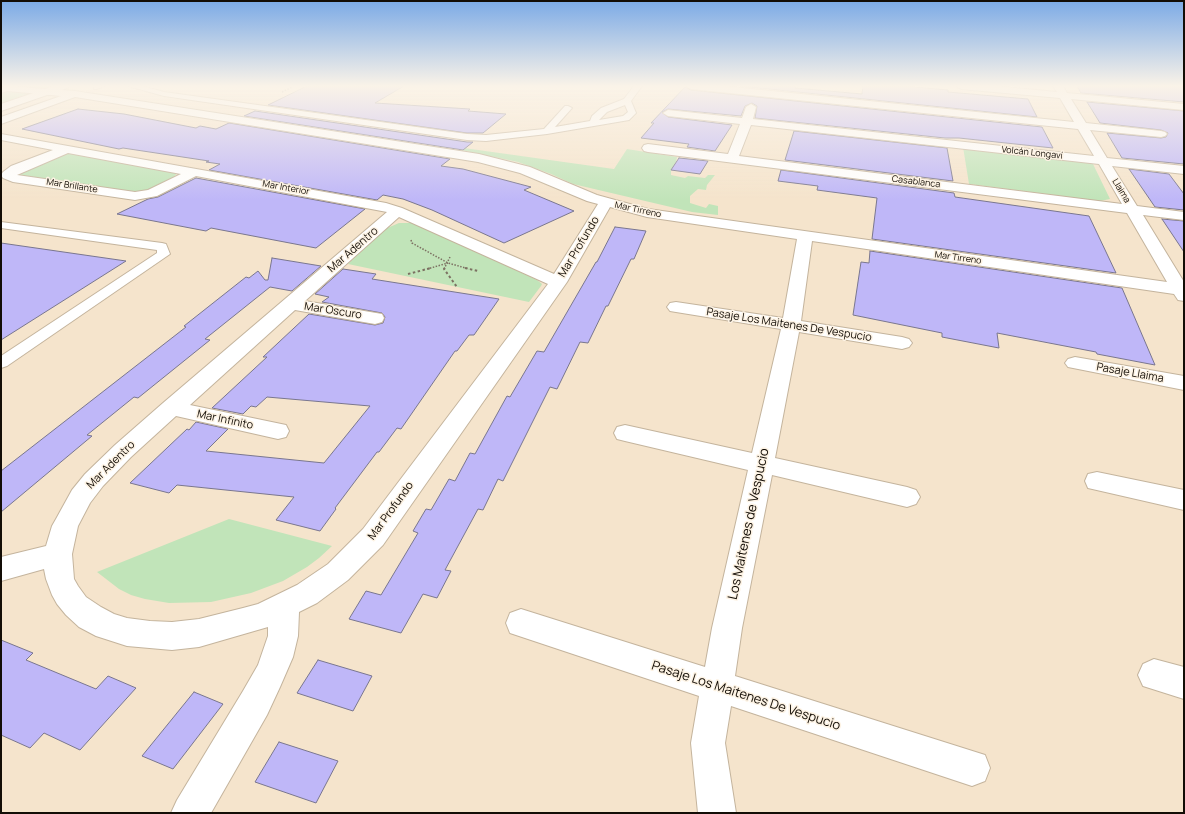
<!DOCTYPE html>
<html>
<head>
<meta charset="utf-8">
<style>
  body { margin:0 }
  #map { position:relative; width:1185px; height:814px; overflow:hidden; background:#f5e4cc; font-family:Manrope,sans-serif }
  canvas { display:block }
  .frame { position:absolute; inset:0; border:2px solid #130d06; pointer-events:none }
</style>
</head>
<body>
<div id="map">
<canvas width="1185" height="814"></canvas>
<div class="frame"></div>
</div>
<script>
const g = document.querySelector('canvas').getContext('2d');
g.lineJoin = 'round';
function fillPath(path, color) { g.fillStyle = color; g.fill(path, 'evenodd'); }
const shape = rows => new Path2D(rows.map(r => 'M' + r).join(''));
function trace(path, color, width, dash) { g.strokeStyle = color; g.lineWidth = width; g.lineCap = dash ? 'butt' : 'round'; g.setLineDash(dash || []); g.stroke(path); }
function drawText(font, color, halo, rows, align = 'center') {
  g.font = font + ' Manrope,sans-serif'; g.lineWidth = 3; g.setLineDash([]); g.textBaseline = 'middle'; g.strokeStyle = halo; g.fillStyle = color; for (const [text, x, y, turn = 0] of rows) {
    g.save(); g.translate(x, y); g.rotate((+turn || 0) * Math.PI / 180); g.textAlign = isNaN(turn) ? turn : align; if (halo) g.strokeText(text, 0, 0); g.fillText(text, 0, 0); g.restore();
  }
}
fillPath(shape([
  [24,86,53,86,1,103,1,93],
  [963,147,1086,160,1093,164,1110,199,1100,201,969,184],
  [464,148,614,169,627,149,677,157,676,162,671,170,671,175,685,178,688,176,705,178,708,175,715,175,707,185,706,190,698,189,690,196,690,203,706,208,709,204,718,206,718,215,692,212,573,184,551,174,518,162,461,150],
  [66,153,177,173,173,178,149,191,135,193,18,175,18,173],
  [399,223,415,223,537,280,542,284,541,286,529,302,348,264,385,229],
  [229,519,332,546,319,558,307,567,283,581,251,593,211,602,169,603,145,599,131,595,119,589,97,572]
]), '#c1e4b9');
const building = shape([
  [307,86,404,86,375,103,470,109,468,111,506,114,483,133,467,133,268,105,307,86],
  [740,86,796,86,795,88,862,94,863,86,905,86,948,90,948,92,1028,99,1037,117,740,86],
  [1077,86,1184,86,1184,102,1081,93,1077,86],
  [685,87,691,90,1042,127,1053,148,959,138,945,138,755,118,757,106,752,103,745,106,741,116,668,109,662,112,668,117,732,125,715,151,687,147,689,144,641,138,654,123,651,123,685,87],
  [1087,102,1184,111,1184,164,1122,158,1107,133,1161,138,1166,137,1168,133,1161,130,1100,123,1087,102],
  [78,109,124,114,196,128,200,126,216,129,229,123,450,159,441,166,463,169,531,187,524,190,574,211,504,243,432,210,403,199,383,195,377,200,209,170,220,164,206,162,209,161,123,148,119,149,22,129,78,109],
  [255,111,467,142,473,142,463,150,244,116,255,111],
  [794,131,947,148,953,181,785,160,794,131],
  [679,158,708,161,700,174,671,170,679,158],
  [1129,169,1169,174,1184,194,1184,210,1155,207,1129,169],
  [781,170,954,193,955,197,1089,216,1116,273,872,239,877,198,817,190,818,186,778,181,781,170],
  [196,178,365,209,316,248,211,228,206,231,117,214,148,199,158,197,196,178],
  [1162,219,1184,221,1184,252,1162,219],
  [615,227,646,231,634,259,631,259,608,306,606,306,588,343,580,342,557,389,550,387,503,481,498,479,483,510,478,509,445,570,451,571,437,598,423,594,401,633,349,619,366,591,381,595,418,533,413,531,426,509,431,510,449,479,455,481,470,453,475,454,507,396,510,397,537,351,544,352,596,262,597,262,615,227],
  [1,243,126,261,1,340,1,243],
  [870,251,1122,288,1155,365,1097,354,1096,352,997,333,999,348,942,337,942,333,853,315,861,262,869,263,870,251],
  [272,258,321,266,292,291,270,287,205,339,210,340,138,398,134,397,87,435,92,436,1,512,1,471,186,327,184,326,246,277,249,278,258,271,265,280,268,280,272,258],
  [343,269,376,274,372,279,499,299,474,335,469,335,457,351,455,351,401,429,397,428,379,452,377,452,335,508,336,509,320,531,276,520,294,497,177,485,169,493,130,483,187,429,189,430,196,422,228,429,206,451,324,463,370,406,267,397,256,407,251,406,243,414,212,408,267,357,263,357,309,314,375,325,383,323,385,317,382,313,322,302,329,297,315,294,343,269],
  [1,640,33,653,26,660,96,689,108,676,136,688,80,750,44,733,30,748,1,735,1,640],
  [318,660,372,676,353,711,297,693,318,660],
  [194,692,223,704,173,769,142,756,194,692],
  [279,742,338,761,316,803,255,782,279,742]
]);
fillPath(building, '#bfb7f8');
trace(building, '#79768e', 1);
const lane = shape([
  [94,86,104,86,97,89,94,89,94,86],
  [128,86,142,86,164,92,467,134,486,135,544,129,565,106,568,106,572,108,555,127,590,121,592,116,601,108,624,99,634,86,642,86,631,101,636,113,629,120,547,134,486,141,467,140,164,96,128,86],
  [625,105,628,112,623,116,599,120,607,112,625,105],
  [1,222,162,243,166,244,170,254,7,366,1,368,1,356,157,253,157,250,1,228,1,222]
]);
const street = shape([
  [4,86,75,91,479,154,530,167,597,195,648,209,1167,282,1127,213,648,152,644,151,642,148,644,145,648,144,728,154,740,124,668,116,663,113,668,110,742,118,746,107,751,104,756,107,753,119,1094,156,1078,129,691,89,686,86,723,86,1074,122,1060,98,961,89,956,86,995,86,1057,92,1053,86,1063,86,1067,93,1184,104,1184,110,1071,99,1086,123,1161,131,1165,132,1167,134,1165,136,1161,137,1090,130,1107,158,1184,166,1184,174,1112,166,1137,206,1184,212,1184,220,1143,215,1184,282,1184,301,1178,300,1174,294,812,241,801,321,902,337,909,339,912,343,909,347,902,349,799,332,775,458,907,487,916,490,920,497,916,504,907,507,772,475,742,628,735,676,985,755,990,768,985,781,972,786,731,706,725,743,736,813,698,813,691,743,699,696,510,633,506,623,510,613,521,609,705,667,712,628,748,470,625,441,617,439,614,433,617,427,625,425,752,453,781,329,676,312,670,311,667,307,670,303,676,302,783,318,797,239,647,217,610,207,567,282,383,545,348,580,317,603,299,612,298,636,293,657,280,687,267,715,211,813,171,813,177,800,243,691,258,665,268,636,268,627,199,647,172,650,127,646,96,636,79,627,66,615,57,604,52,595,46,579,44,569,1,581,1,557,46,546,52,526,56,519,72,490,85,474,115,445,163,403,387,212,196,176,157,196,135,200,13,182,3,178,1,175,3,172,11,166,53,150,1,140,1,134,386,203,402,208,554,274,598,204,587,201,520,173,478,162,75,97,1,124,1,117,61,96,8,91,5,90,3,88,4,86],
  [751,125,1099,164,1122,204,739,156,751,125],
  [68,153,181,174,148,190,135,192,17,175,68,153],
  [399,217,548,284,363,529,328,564,297,585,258,604,243,608,199,619,172,622,150,621,127,618,114,614,101,607,86,597,78,586,74,579,72,554,78,526,90,503,103,486,131,457,176,416,278,439,286,437,289,431,286,425,190,405,295,310,375,324,382,322,384,318,382,314,305,301,399,217],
  [1075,357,1184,376,1184,390,1068,367,1065,363,1068,359,1075,357],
  [1097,472,1184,490,1184,510,1088,488,1085,481,1088,474,1097,472],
  [1154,659,1184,667,1184,699,1143,686,1138,675,1143,664,1154,659]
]);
const secondary = shape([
  [18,86,16,88,1,93,1,87,18,86],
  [54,86,69,86,67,88,1,111,1,104,54,86]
]);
trace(lane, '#c4b49d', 2);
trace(street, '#c4b49d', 2);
trace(secondary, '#c4b49d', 2);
trace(shape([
  [282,92,294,86],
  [411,240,412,243,448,263,469,269],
  [427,269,448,263],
  [444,269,450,257]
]), '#7c7162', 1.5, [1.5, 1.5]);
trace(shape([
  [445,268,444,269,457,287],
  [465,268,478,271],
  [408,274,431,268]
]), '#7c7162', 2, [2.5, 2.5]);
fillPath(lane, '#fff');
fillPath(street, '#fff');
fillPath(secondary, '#fff');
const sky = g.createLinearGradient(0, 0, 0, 200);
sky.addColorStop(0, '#7baae6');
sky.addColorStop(0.43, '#faf3e8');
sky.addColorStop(1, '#faf3e800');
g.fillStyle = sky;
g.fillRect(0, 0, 1185, 200);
drawText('9px', '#130d06', '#fdf3e4', [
  ["Volcán Longaví",1032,153,6],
  ["Casablanca",916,182,7],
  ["Mar Brillante",72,186,9],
  ["Mar Interior",286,188,10],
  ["Llaima",1121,191,59],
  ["Mar Tirreno",638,210,12],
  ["Mar Tirreno",958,258,8]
]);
drawText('11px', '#130d06', '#fdf3e4', [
  ["Mar Profundo",579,247,-59],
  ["Mar Adentro",353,250,-41],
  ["Mar Oscuro",333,311,9],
  ["Pasaje Los Maitenes De Vespucio",789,325,9],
  ["Pasaje Llaima",1130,373,10],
  ["Mar Infinito",225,420,12],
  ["Mar Adentro",111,465,-45],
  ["Mar Profundo",391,511,-54]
]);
drawText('13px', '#130d06', '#fdf3e4', [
  ["Los Maitenes de Vespucio",749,524,-78],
  ["Pasaje Los Maitenes De Vespucio",746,696,18]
]);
</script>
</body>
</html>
